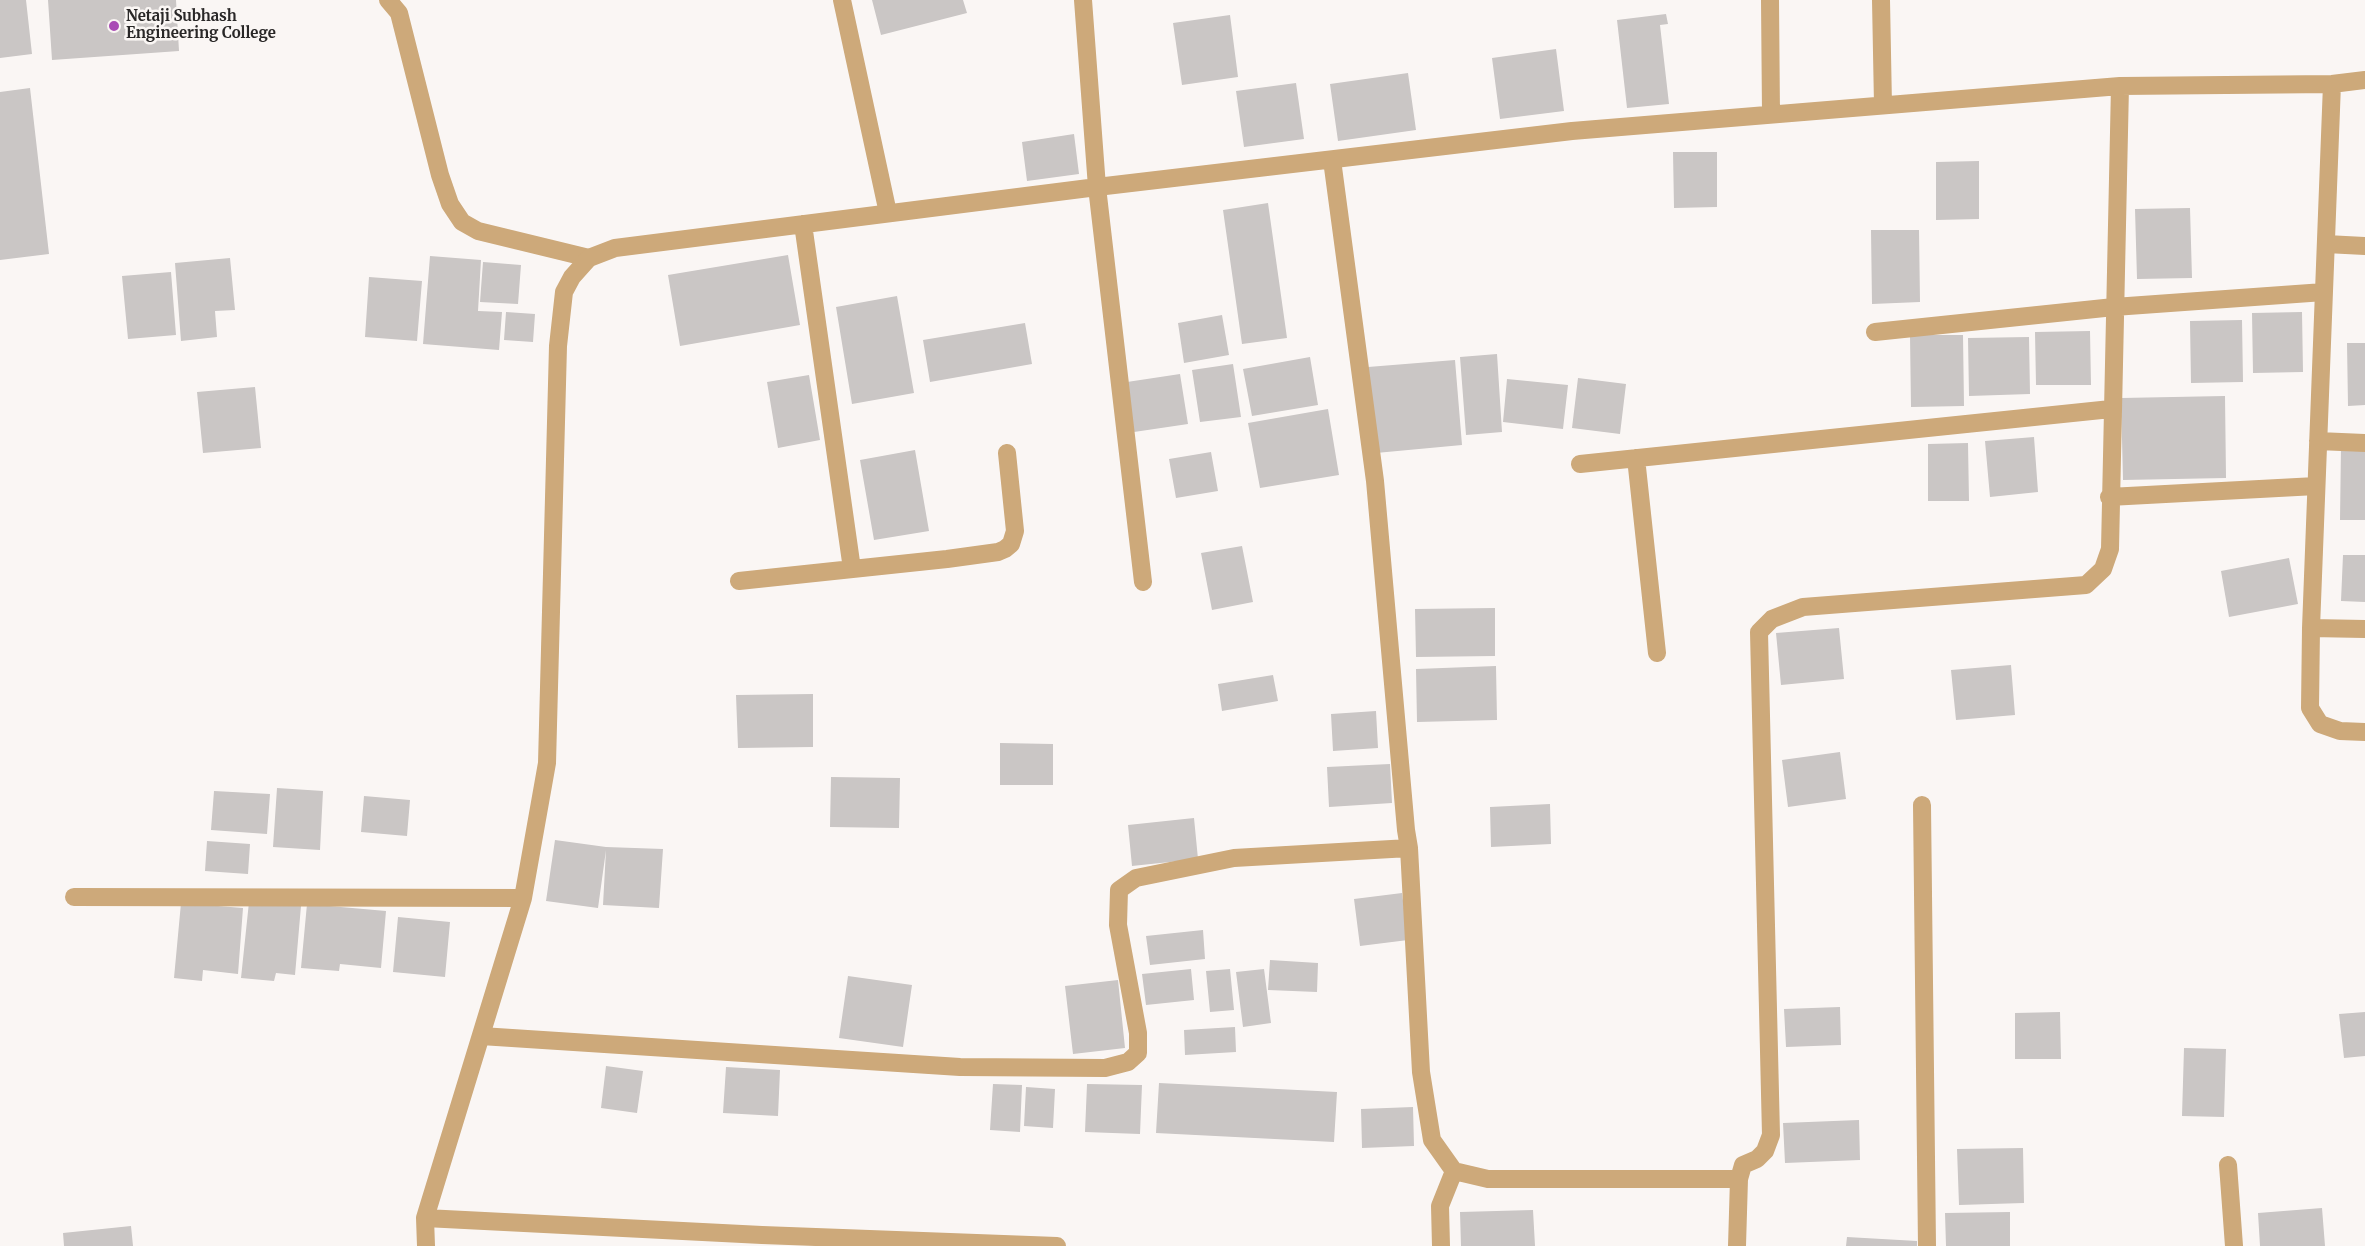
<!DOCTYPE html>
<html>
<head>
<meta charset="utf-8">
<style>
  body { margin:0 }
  canvas { display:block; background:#faf6f4 }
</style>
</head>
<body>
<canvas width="2365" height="1246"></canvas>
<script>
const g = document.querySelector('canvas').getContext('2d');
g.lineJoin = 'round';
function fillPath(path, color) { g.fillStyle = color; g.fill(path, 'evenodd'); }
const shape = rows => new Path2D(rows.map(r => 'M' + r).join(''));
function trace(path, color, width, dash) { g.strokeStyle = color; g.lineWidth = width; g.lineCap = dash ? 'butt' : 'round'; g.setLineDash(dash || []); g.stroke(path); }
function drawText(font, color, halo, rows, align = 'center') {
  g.font = font + ' Merriweather,serif'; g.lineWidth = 5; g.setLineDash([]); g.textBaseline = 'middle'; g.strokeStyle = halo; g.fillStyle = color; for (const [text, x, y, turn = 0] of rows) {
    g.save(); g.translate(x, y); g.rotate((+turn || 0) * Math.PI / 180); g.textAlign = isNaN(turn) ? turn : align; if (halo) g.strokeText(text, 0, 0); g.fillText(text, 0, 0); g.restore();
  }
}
fillPath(shape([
  [0,0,26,0,32,54,0,58],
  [48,0,176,0,179,51,52,60],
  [872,0,963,0,967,13,881,35],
  [1666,14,1668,24,1660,25,1669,104,1627,108,1617,20],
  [1230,15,1238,77,1182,85,1173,23],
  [1556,49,1564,111,1500,119,1492,58],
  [1408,73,1416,130,1338,141,1330,84],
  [1296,83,1304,139,1244,147,1236,91],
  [30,88,49,254,0,260,0,92],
  [1074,134,1079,174,1027,181,1022,142],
  [1673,152,1717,152,1717,207,1674,208],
  [1979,161,1979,219,1936,220,1936,162],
  [1268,203,1287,338,1242,344,1223,210],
  [2190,208,2192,278,2137,279,2135,209],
  [1871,230,1919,230,1920,302,1872,304],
  [788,255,800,325,680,346,668,275],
  [430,256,481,260,478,311,502,312,499,350,423,344],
  [230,258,235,310,215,311,217,337,181,341,175,263],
  [483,262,521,265,518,304,480,302],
  [171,272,176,335,128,339,122,276],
  [369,277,422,281,417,341,365,337],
  [897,296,914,393,852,404,836,307],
  [506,312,535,314,533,342,504,340],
  [2302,312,2303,372,2253,373,2252,313],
  [1222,315,1229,355,1184,363,1178,323],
  [2242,320,2243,382,2191,383,2190,321],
  [1025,323,1032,364,930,382,923,340],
  [2090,331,2091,385,2036,385,2035,332],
  [1910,335,1963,335,1964,406,1911,407],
  [2029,337,2030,394,1969,396,1968,338],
  [2347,343,2365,343,2365,405,2348,406],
  [1497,354,1502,432,1466,435,1460,357],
  [1310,357,1318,405,1252,416,1243,369],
  [1455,360,1462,445,1376,453,1368,367],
  [1233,364,1241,417,1200,422,1192,370],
  [1180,374,1188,424,1134,432,1127,382],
  [809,375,820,440,778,448,767,382],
  [1578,378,1626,384,1620,434,1572,428],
  [1507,379,1568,385,1563,429,1503,422],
  [255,387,261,448,203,453,197,392],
  [2225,396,2226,478,2123,480,2121,398],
  [1328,409,1339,475,1260,488,1248,423],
  [2034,437,2038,492,1990,497,1985,441],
  [1968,443,1969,501,1928,501,1928,444],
  [2341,446,2365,446,2365,520,2340,520],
  [915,450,929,531,874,540,860,460],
  [1211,452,1218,491,1176,498,1169,459],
  [1242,546,1253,602,1212,610,1201,553],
  [2343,555,2365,555,2365,602,2341,601],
  [2289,558,2298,604,2229,617,2221,571],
  [1495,608,1495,656,1416,657,1415,609],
  [1839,628,1844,679,1781,685,1776,633],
  [2011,665,2015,715,1956,720,1951,670],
  [1496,666,1497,720,1417,722,1416,669],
  [1273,675,1278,701,1222,711,1218,684],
  [813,694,813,747,738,748,736,695],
  [1376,711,1378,748,1333,751,1331,714],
  [1000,743,1053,744,1053,785,1000,785],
  [1840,752,1846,799,1788,807,1782,760],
  [1390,764,1392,803,1329,807,1327,767],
  [831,777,900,778,899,828,830,827],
  [277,788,323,791,320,850,273,847],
  [214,791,270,794,267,834,211,830],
  [364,796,410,800,407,836,361,832],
  [1550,804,1551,844,1491,847,1490,807],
  [1194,818,1198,859,1132,866,1128,825],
  [555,840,606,847,663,849,659,908,603,905,606,850,598,908,546,901],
  [207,841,250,844,248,874,205,871],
  [1402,893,1408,940,1360,946,1354,899],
  [249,902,301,906,295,975,276,973,274,981,241,978],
  [181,903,243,908,238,974,203,970,202,981,174,978],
  [307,904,386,911,381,968,340,964,339,971,301,968],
  [398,917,450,922,445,977,393,972],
  [1203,930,1205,959,1150,965,1146,936],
  [1270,960,1318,963,1317,992,1268,990],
  [1191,969,1194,1000,1146,1005,1142,974],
  [1230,969,1234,1010,1210,1012,1206,971],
  [1264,969,1271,1023,1243,1027,1236,972],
  [848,976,912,985,903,1047,839,1038],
  [1118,980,1125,1048,1073,1054,1065,986],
  [1840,1007,1841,1045,1786,1047,1784,1009],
  [2060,1012,2061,1059,2015,1059,2015,1013],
  [2365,1012,2365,1056,2344,1058,2339,1014],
  [1235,1027,1236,1052,1185,1055,1184,1030],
  [2184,1048,2226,1049,2224,1117,2182,1116],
  [606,1066,643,1071,637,1113,601,1108],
  [726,1067,780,1070,778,1116,723,1113],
  [1159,1083,1337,1092,1334,1142,1156,1133],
  [993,1084,1022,1085,1020,1132,990,1130],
  [1087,1084,1142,1085,1140,1134,1085,1132],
  [1026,1087,1055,1089,1053,1128,1024,1126],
  [1413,1107,1414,1146,1362,1148,1361,1109],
  [1859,1120,1860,1160,1785,1163,1783,1123],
  [2023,1148,2024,1203,1959,1205,1957,1149],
  [2322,1208,2325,1246,2260,1246,2258,1213],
  [1533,1210,1535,1246,1461,1246,1460,1212],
  [2010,1212,2010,1246,1946,1246,1945,1213],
  [131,1226,133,1246,64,1246,63,1233],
  [1847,1237,1917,1241,1917,1246,1846,1246]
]), '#cac6c5');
trace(shape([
  [388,0,399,13,440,175,450,204,462,222,478,231,589,258]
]), '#cda97a', 18);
trace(shape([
  [842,0,888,213],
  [1083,0,1097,187,1143,582],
  [1770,0,1771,114],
  [1881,0,1883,105],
  [2332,84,2311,628,2310,708,2320,724,2340,731,2365,732],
  [1332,160,1375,481,1406,830,1409,848,1421,1072,1432,1140,1454,1171,1488,1179,1739,1179,1743,1165,1757,1159,1765,1151,1771,1135,1759,632,1772,619,1803,607,2086,585,2103,569,2110,549,2120,86],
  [803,224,852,569],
  [2326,244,2365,246],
  [1875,332,2114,307,2324,292],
  [2318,441,2365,443],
  [1636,458,1657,653],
  [1580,464,2111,409],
  [2109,497,2316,486],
  [739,581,947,559,998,552,1005,549,1011,544,1015,531,1007,453],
  [2311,628,2365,629],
  [1922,805,1927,1246],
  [74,897,523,898],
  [481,1036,960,1067,1105,1068,1128,1062,1138,1053,1138,1033,1118,925,1119,890,1136,878,1234,858,1409,848],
  [2228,1165,2234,1246],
  [425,1218,762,1235,1057,1246],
  [426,1246,425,1218,523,898,547,763,558,346,564,292,572,277,589,258,615,248,1097,187,1572,131,2120,86,2332,84,2365,80],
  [1441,1246,1440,1206,1454,1171],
  [1737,1246,1739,1179]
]), '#cda97a', 18);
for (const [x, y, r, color] of [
  [114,26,6,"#a94bb5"]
]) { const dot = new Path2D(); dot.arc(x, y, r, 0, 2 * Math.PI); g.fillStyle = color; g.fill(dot); trace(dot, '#faf6f4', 2); }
drawText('bold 15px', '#292727', '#faf6f4', [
  ["Netaji Subhash",126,17],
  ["Engineering College",126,34]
], 'left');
</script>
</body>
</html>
